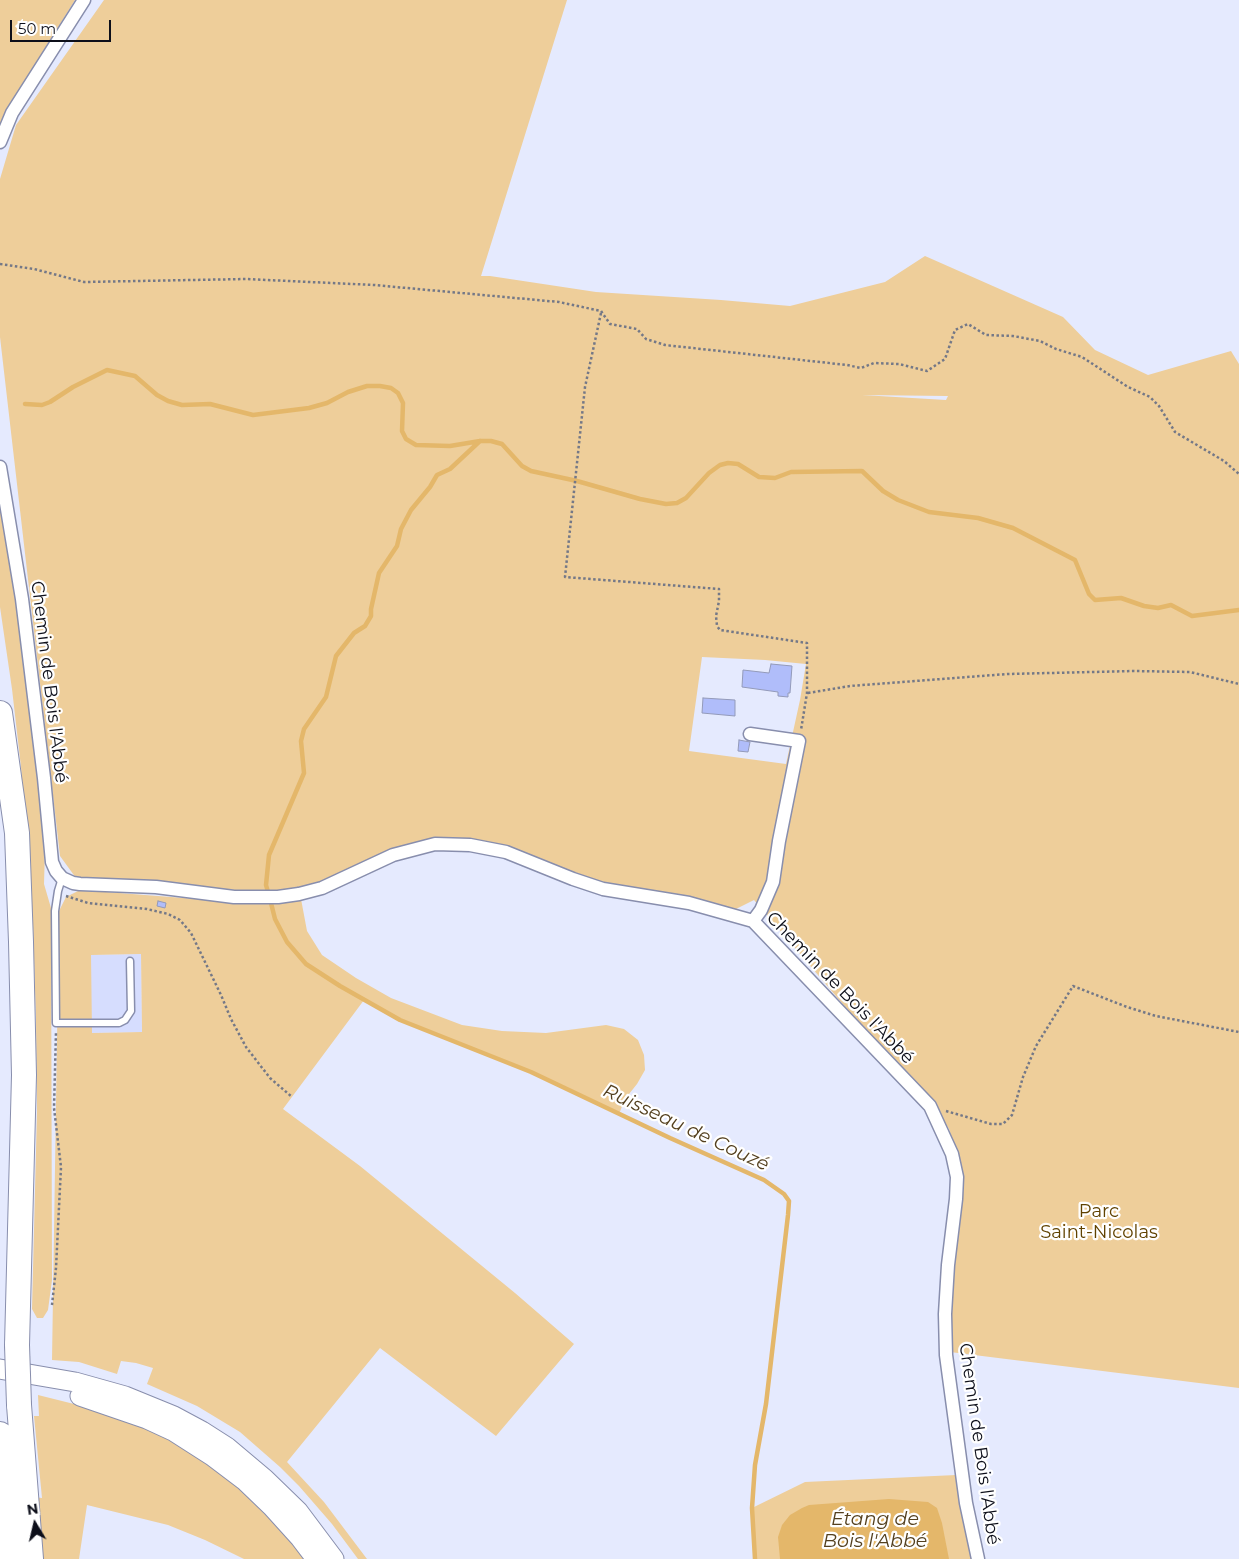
<!DOCTYPE html>
<html>
<head>
<meta charset="utf-8">
<style>
  body { margin:0 }
  #map { position:relative; width:1239px; height:1559px; overflow:hidden; background:#e5eafe; font-family:Montserrat,sans-serif }
  canvas { display:block }
  .north { position:absolute; left:10px; top:1499px; width:50px; height:50px; -webkit-text-stroke:4px #fff; paint-order:stroke; rotate:351deg; font-size:14px; font-weight:700; line-height:20px; text-align:center; color:#0d0f1a }
  .north::after { content:''; display:block; margin:auto; width:18px; height:22px; background:#0d0f1a; clip-path:polygon(50% 0,100% 100%,50% 72%,0 100%) }
  .scale { position:absolute; left:10px; top:20px; width:101px; height:22px; box-sizing:border-box; border:2px solid #0d0f1a; border-top:0; padding-left:6px; font-size:15px; line-height:18px; white-space:nowrap; color:#0d0f1a; -webkit-text-stroke:4px #fff; paint-order:stroke }
</style>
</head>
<body>
<div id="map">
<canvas width="1239" height="1559"></canvas>
<div class="north">N</div>
<div class="scale">50 m</div>
</div>
<script>
const g = document.querySelector('canvas').getContext('2d');
g.lineJoin = 'round';
function fillPath(path, color) { g.fillStyle = color; g.fill(path, 'evenodd'); }
const shape = rows => new Path2D(rows.map(r => 'M' + r).join(''));
function trace(path, color, width, dash) { g.strokeStyle = color; g.lineWidth = width; g.lineCap = dash ? 'butt' : 'round'; g.setLineDash(dash || []); g.stroke(path); }
function drawText(font, color, halo, rows, align = 'center') {
  g.font = font + ' Montserrat,sans-serif'; g.lineWidth = 4.5; g.setLineDash([]); g.textBaseline = 'middle'; g.strokeStyle = halo; g.fillStyle = color; for (const [text, x, y, turn = 0] of rows) {
    g.save(); g.translate(x, y); g.rotate((+turn || 0) * Math.PI / 180); g.textAlign = isNaN(turn) ? turn : align; if (halo) g.strokeText(text, 0, 0); g.fillText(text, 0, 0); g.restore();
  }
}
fillPath(shape([
  [141,954,142,1032,91,1033,91,955]
]), '#d6ddfe');
fillPath(shape([
  [0,0,75,0,11,103,0,125],
  [104,0,567,0,481,276,490,276,596,292,721,300,790,306,885,282,925,256,1063,317,1095,350,1148,375,1231,351,1239,364,1239,1388,950,1352,951,1279,958,1158,949,1129,924,1090,870,1036,754,900,736,909,687,898,594,881,436,839,325,882,299,889,262,892,76,878,60,856,0,337,0,179,16,125],
  [862,395,947,396,948,396,946,400],
  [702,657,765,660,806,664,800,700,786,764,689,751],
  [0,493,14,577,32,711,45,849,44,884,51,908,52,1280,48,1310,43,1318,37,1318,32,1309,37,1111,36,1021,33,924,21,767,12,689,0,607],
  [80,890,249,903,301,899,307,931,322,955,356,978,391,998,462,1025,502,1031,546,1033,606,1025,624,1029,638,1040,644,1055,645,1070,637,1084,625,1099,619,1114,531,1072,400,1020,364,1000,283,1109,360,1166,515,1293,574,1344,496,1436,380,1348,287,1462,324,1502,367,1559,358,1559,332,1524,299,1486,280,1467,240,1432,197,1406,147,1384,153,1368,136,1363,121,1361,117,1374,79,1362,52,1360,59,911,66,897],
  [141,954,142,1032,92,1033,91,955],
  [38,1395,90,1408,140,1426,181,1446,197,1456,239,1488,259,1506,281,1528,305,1559,244,1559,205,1540,168,1525,87,1505,79,1559,0,1559,0,1493,42,1498,34,1416,39,1416],
  [956,1475,973,1559,755,1559,752,1508,805,1482]
]), '#eece9a');
fillPath(shape([
  [889,1499,928,1502,937,1508,942,1523,949,1559,780,1559,778,1537,782,1525,790,1515,802,1508,809,1505]
]), '#e4b76a');
trace(shape([
  [25,404,42,405,50,402,73,387,107,370,135,376,157,395,168,401,182,405,210,404,253,415,309,408,327,403,348,392,367,386,380,386,391,388,398,393,403,403,402,431,406,439,416,445,450,446,480,441,491,441,502,444,522,466,531,471,577,481,640,499,666,504,677,503,686,498,709,473,720,465,728,463,738,464,759,477,775,478,791,472,862,471,883,491,898,500,929,512,978,518,1013,528,1075,560,1089,594,1095,600,1121,598,1144,606,1158,608,1171,605,1192,616,1239,610],
  [268,892,266,885,269,855,304,773,301,741,304,729,326,697,336,656,354,633,365,626,371,616,371,609,379,573,397,546,401,529,411,510,430,487,437,475,450,469,480,441],
  [271,903,275,919,287,942,306,964,340,986,400,1020,531,1072,670,1138,764,1180,784,1194,789,1201,788,1215,766,1404,755,1465,752,1508,755,1559]
]), '#e4b76a', 4.5);
const building = shape([
  [771,664,792,666,790,693,788,693,788,697,778,696,778,692,742,687,743,670,769,673,771,664],
  [703,698,735,700,735,716,702,713,703,698],
  [739,740,750,742,748,752,738,751,739,740],
  [158,901,166,903,165,908,157,906,158,901]
]);
fillPath(building, '#b0bdfa');
trace(building, '#939ab9', 1);
const lane = shape([
  [62,878,58,891,55,911,56,1023,119,1023,125,1020,131,1011,130,961]
]);
const street = shape([
  [0,142,12,113,84,0],
  [0,467,22,599,44,778,52,862,56,871,62,878,73,883,80,884,156,887,234,897,278,897,299,894,322,888,393,855,435,844,470,845,506,852,573,879,603,889,689,903,753,921,930,1106,952,1154,957,1177,956,1199,948,1265,945,1314,946,1355,966,1503,978,1559],
  [750,734,799,741,779,841,773,882,761,910,753,921]
]);
const secondary = shape([
  [0,1369,75,1382,125,1396,174,1416,202,1431,227,1447,265,1479,298,1511,334,1559],
  [80,1396,147,1419,173,1431,212,1456,245,1481,272,1507,300,1538,316,1559]
]);
const highway = shape([
  [0,713,17,833,21,942,24,1075,17,1345],
  [19,1405,31,1559],
  [0,1434,10,1559]
]);
trace(lane, '#888ead', 9);
trace(street, '#888ead', 15);
trace(secondary, '#888ead', 21);
trace(highway, '#888ead', 26);
trace(shape([
  [0,264,34,269,84,282,246,279,374,285,559,302,601,311,610,324,637,329,646,339,665,345,847,365,861,368,874,363,899,364,927,371,945,359,955,330,968,324,986,335,1013,336,1040,341,1056,349,1082,357,1128,387,1150,397,1159,406,1175,432,1224,461,1239,474],
  [601,313,585,387,565,577,719,589,719,601,716,616,717,626,720,630,807,643,807,693,801,730],
  [808,693,850,686,1007,674,1134,671,1190,672,1239,684],
  [66,896,88,903,147,909,168,914,180,920,191,933,221,995,231,1019,246,1047,270,1078,292,1097],
  [946,1111,991,1124,1003,1124,1012,1115,1023,1077,1036,1046,1073,986,1127,1007,1156,1016,1239,1032],
  [52,1305,56,1268,61,1167,54,1108,56,1032]
]), '#747887', 2.5, [2.5, 2.5]);
trace(lane, '#fff', 6);
trace(street, '#fff', 12);
trace(secondary, '#fff', 19);
trace(highway, '#fff', 24);
const highwayBridge = shape([
  [17,1345,19,1405]
]);
trace(highwayBridge, '#888ead', 26, []);
trace(highwayBridge, '#fff', 24);
drawText('18px', '#0d0f1a', '#fff', [
  ["Chemin de Bois l'Abbé",49,682,83],
  ["Chemin de Bois l'Abbé",840,988,46],
  ["Chemin de Bois l'Abbé",979,1444,82]
]);
drawText('18px', '#604200', '#fff', [
  ["Parc",1099,1212],
  ["Saint-Nicolas",1099,1233]
]);
drawText('italic 19px', '#54401f', '#fff', [
  ["Ruisseau de Couzé",686,1128,25],
  ["Étang de",875,1519],
  ["Bois l'Abbé",875,1541]
]);
</script>
</body>
</html>
